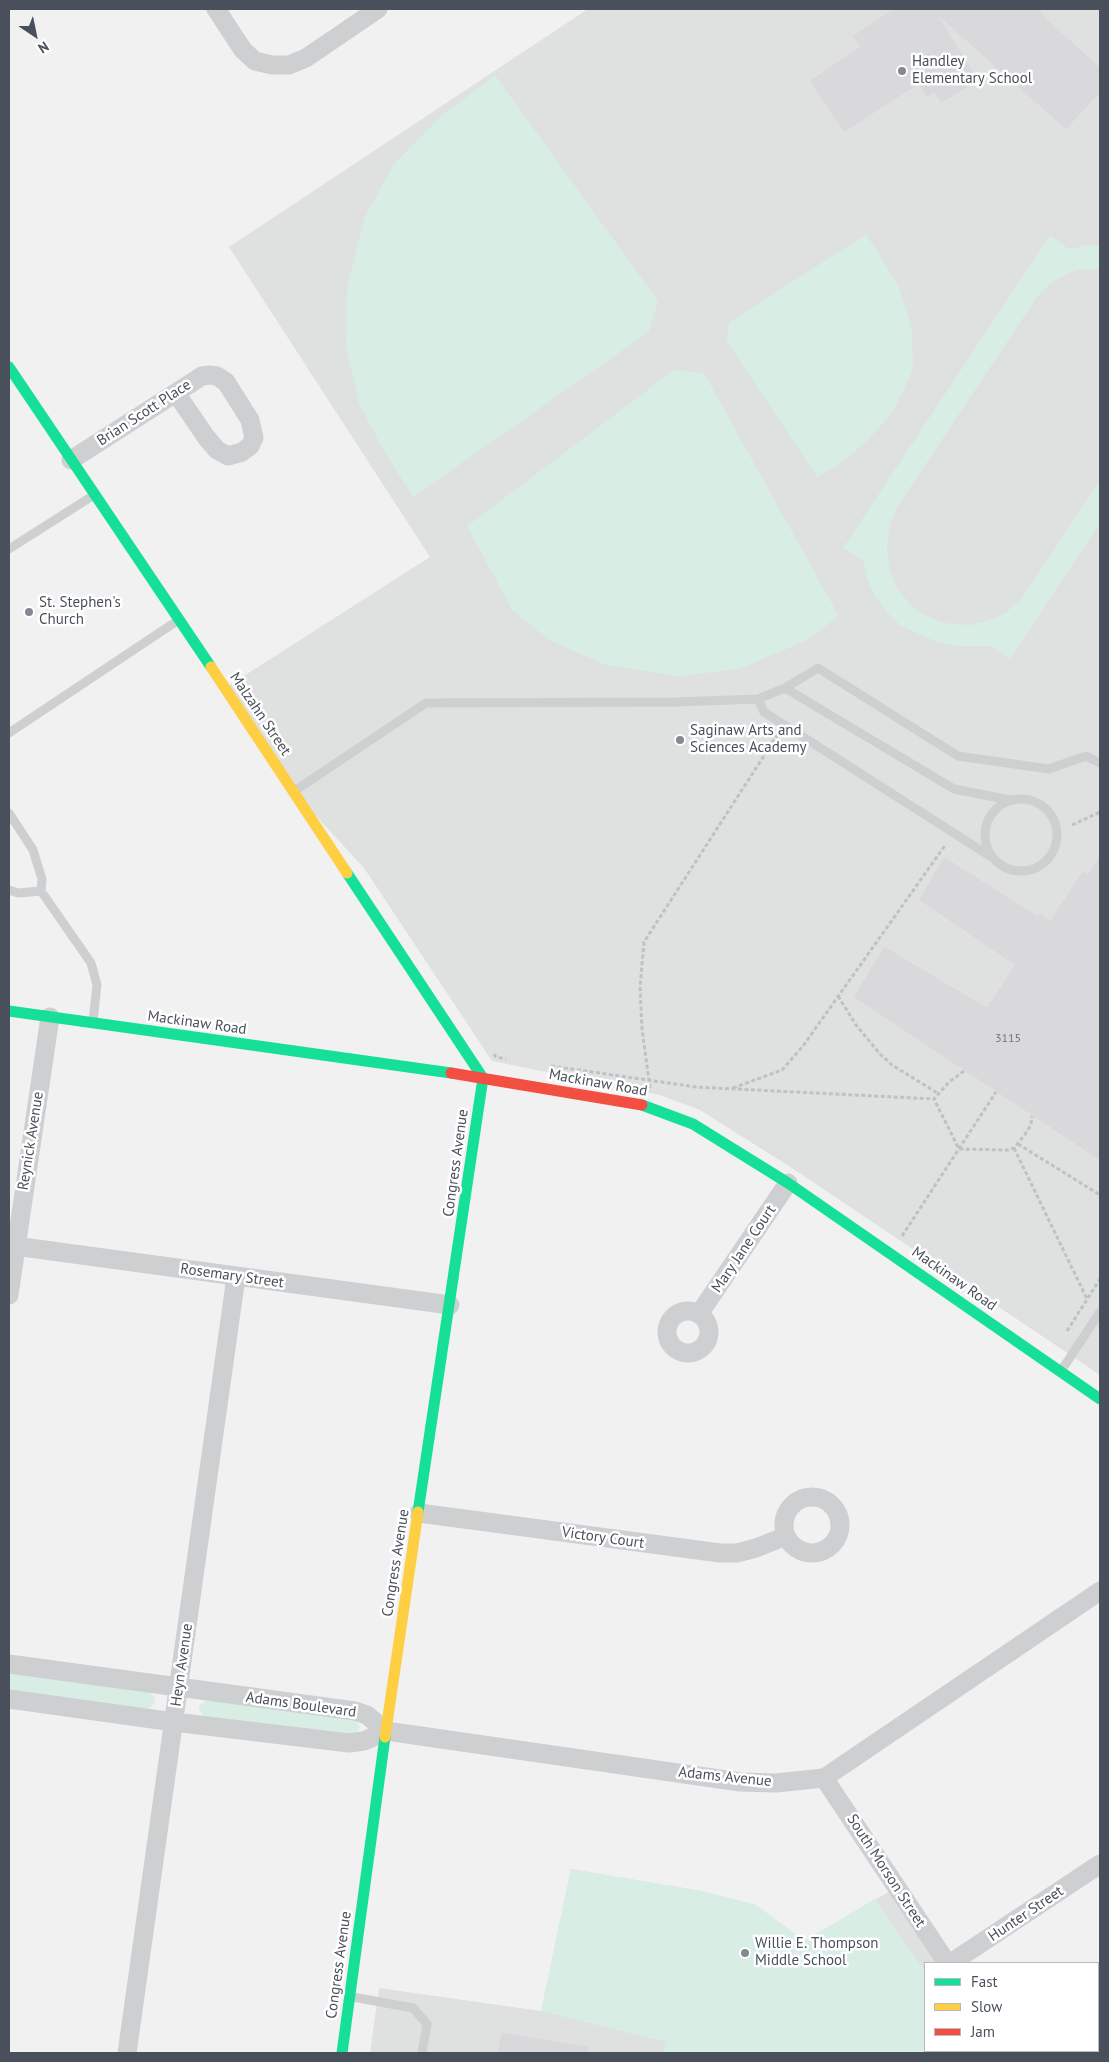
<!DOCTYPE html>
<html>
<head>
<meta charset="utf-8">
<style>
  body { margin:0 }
  #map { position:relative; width:1109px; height:2062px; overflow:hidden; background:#f1f1f1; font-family:"PT Sans",sans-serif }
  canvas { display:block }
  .frame { position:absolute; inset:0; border:10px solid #4a505b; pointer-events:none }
  .legend { position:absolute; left:924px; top:1962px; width:175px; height:90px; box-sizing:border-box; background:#fff; border:1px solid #b7b9bd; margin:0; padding:6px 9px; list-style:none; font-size:15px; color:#4a505b }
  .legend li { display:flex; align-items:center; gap:10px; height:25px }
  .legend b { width:25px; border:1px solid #b7b9bd }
  .north { position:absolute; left:10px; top:10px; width:50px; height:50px; -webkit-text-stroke:4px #fff; paint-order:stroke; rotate:146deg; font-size:14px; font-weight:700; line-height:20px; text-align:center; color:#4a505b }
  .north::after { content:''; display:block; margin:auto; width:18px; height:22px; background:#4a505b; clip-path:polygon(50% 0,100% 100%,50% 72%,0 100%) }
</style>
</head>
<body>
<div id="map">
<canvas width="1109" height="2062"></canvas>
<div class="frame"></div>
<ul class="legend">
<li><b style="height:6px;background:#16e098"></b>Fast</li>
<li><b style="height:6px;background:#ffcf43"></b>Slow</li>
<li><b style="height:6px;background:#f24e42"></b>Jam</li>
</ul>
<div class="north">N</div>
</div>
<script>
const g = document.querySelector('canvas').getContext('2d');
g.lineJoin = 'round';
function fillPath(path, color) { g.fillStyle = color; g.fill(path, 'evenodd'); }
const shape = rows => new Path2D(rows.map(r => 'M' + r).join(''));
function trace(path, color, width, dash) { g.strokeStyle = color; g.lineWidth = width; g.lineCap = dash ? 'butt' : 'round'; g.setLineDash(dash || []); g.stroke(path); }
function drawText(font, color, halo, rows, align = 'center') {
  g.font = font + ' "PT Sans",sans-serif'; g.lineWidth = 5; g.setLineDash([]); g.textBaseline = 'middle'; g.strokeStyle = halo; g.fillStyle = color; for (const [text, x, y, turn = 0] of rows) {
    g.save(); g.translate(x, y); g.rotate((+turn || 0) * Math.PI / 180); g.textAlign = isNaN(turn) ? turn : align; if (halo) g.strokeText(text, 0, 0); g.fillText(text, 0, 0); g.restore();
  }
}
fillPath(shape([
  [588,9,1100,9,1100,1375,795,1170,700,1110,660,1095,492,1061,364,868,294,792,225,688,430,557,229,247],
  [571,1869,701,1891,756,1905,804,1941,892,1890,944,1963,925,1963,925,2051,1007,2051,1009,2053,370,2053,379,1988,541,2011]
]), '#dfe0e0');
fillPath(shape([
  [495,75,658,301,649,332,413,497,381,446,359,403,346,347,347,289,365,217,393,165,440,117],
  [866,234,898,284,912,330,913,369,894,411,866,442,837,466,817,477,727,342,729,323],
  [1050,235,1069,249,1087,245,1100,246,1100,269,1079,270,1066,274,1051,283,1037,297,898,506,890,524,887,546,889,567,896,587,910,604,924,615,944,623,970,625,990,620,1005,613,1022,598,1100,480,1100,523,1010,659,992,646,956,646,937,642,901,626,885,610,874,595,867,578,863,560,843,548],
  [674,370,704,373,839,616,807,640,740,669,679,676,606,665,549,640,512,610,467,526],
  [9,1672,149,1692,154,1697,155,1702,150,1708,142,1709,9,1692],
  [215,1700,353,1718,360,1727,357,1734,348,1737,206,1719,199,1710,199,1706,205,1701],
  [571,1869,696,1890,756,1905,804,1941,875,1899,925,1971,925,2051,980,2051,982,2053,664,2053,666,2042,541,2011]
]), '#d8ede4');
const building = shape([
  [892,9,1040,9,1046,18,1100,67,1100,93,1066,130,940,18,979,80,941,104,934,93,927,98,918,85,844,133,809,81,860,46,852,36,892,9],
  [1100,854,1100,1161,853,997,884,946,987,1007,1014,965,918,900,944,856,1038,916,1040,912,1050,920,1083,870,1088,873,1100,854],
  [501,2032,589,2046,589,2053,497,2053,501,2032]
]);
fillPath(building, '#d9d9db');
trace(building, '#e3e3e3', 1);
trace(shape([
  [1072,825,1100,812],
  [838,996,856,1025,880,1054,892,1065,939,1094],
  [494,1054,496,1057,506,1059],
  [551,1066,696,1087,934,1099],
  [964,1071,949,1082,934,1099,959,1149,1008,1150,1014,1148,1026,1133,1031,1125,1032,1116],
  [650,1088,642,1029,640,987,644,942,778,734],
  [733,1088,782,1070,803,1046,946,844],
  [1018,1144,1100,1195],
  [1014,1148,1087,1299],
  [902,1236,996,1092],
  [1067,1331,1100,1279]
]), '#bbc4c3', 3, [4, 2.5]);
trace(shape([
  [9,549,94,495],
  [785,688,954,789,1010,800],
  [758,699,764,712,993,858],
  [9,733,177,621],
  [296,790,426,703,676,702,758,699,785,688,818,668,958,756,1049,769,1086,756,1100,763],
  '985 835a36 36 0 1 1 72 0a36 36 0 1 1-72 0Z',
  [9,813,33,850,42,879,41,891,91,963,97,985,93,1021],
  [9,890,18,893,41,891],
  [1061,1371,1100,1312],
  [353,1997,413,2008,427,2024,422,2053]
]), '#cdcfd1', 9);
trace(shape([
  [216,9,243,50,255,61,272,65,289,65,306,58,378,9],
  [71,460,202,376,209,375,217,376,226,382,250,420,254,438,250,446,242,452,228,456,217,450,206,437,176,393],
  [15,1246,450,1305],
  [9,1295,50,1017],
  '667 1332a21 21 0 1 1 42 0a21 21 0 1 1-42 0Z',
  [699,1314,788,1183],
  '784 1525a28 28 0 1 1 56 0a28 28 0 1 1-56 0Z',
  [419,1513,720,1553,737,1553,756,1548,786,1536],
  [9,1664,355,1711,367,1715,386,1731],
  [9,1699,174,1722,349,1743,364,1741,386,1731],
  [386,1731,740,1782,776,1783,824,1778,1100,1591],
  [824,1778,947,1963],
  [951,1963,1100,1864],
  [1004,2051,1006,2053],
  [127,2053,236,1277]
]), '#cdcfd1', 19);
trace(shape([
  [9,367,211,667],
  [347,873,483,1078],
  [9,1011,451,1073],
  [642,1105,693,1124,788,1183,1100,1399],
  [418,1512,483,1078],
  [342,2053,385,1737]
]), '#16e098', 11);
trace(shape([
  [211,667,347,873],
  [385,1737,418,1512]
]), '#ffcf43', 11);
trace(shape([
  [451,1073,642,1105]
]), '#f24e42', 11);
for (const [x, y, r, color] of [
  [902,71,5,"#848890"],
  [29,612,5,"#848890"],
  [680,740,5,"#848890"],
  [745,1953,5,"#848890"]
]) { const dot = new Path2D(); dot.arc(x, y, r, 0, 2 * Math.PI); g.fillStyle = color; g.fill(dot); trace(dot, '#fff', 2); }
drawText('12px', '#6f747c', null, [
  ["3115",1008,1039]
]);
drawText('15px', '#4a505b', '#fff', [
  ["Handley",912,62],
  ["Elementary School",912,79],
  ["St. Stephen's",39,603],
  ["Church",39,620],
  ["Saginaw Arts and",690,731],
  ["Sciences Academy",690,748],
  ["Willie E. Thompson",755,1944],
  ["Middle School",755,1961]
], 'left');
drawText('15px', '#4a505b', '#fff', [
  ["Brian Scott Place",144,413,-33],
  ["Malzahn Street",260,714,56],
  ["Mackinaw Road",197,1023,8],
  ["Mackinaw Road",598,1083,10],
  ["Reynick Avenue",31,1141,-81],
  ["Congress Avenue",456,1163,-82],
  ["Mary Jane Court",744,1249,-56],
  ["Rosemary Street",232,1276,8],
  ["Mackinaw Road",954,1279,35],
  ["Victory Court",603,1538,8],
  ["Congress Avenue",396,1563,-81],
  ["Heyn Avenue",182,1665,-82],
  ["Adams Boulevard",301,1705,8],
  ["Adams Avenue",725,1777,6],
  ["South Morson Street",886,1871,57],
  ["Hunter Street",1026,1914,-34],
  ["Congress Avenue",339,1965,-82]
]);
</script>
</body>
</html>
